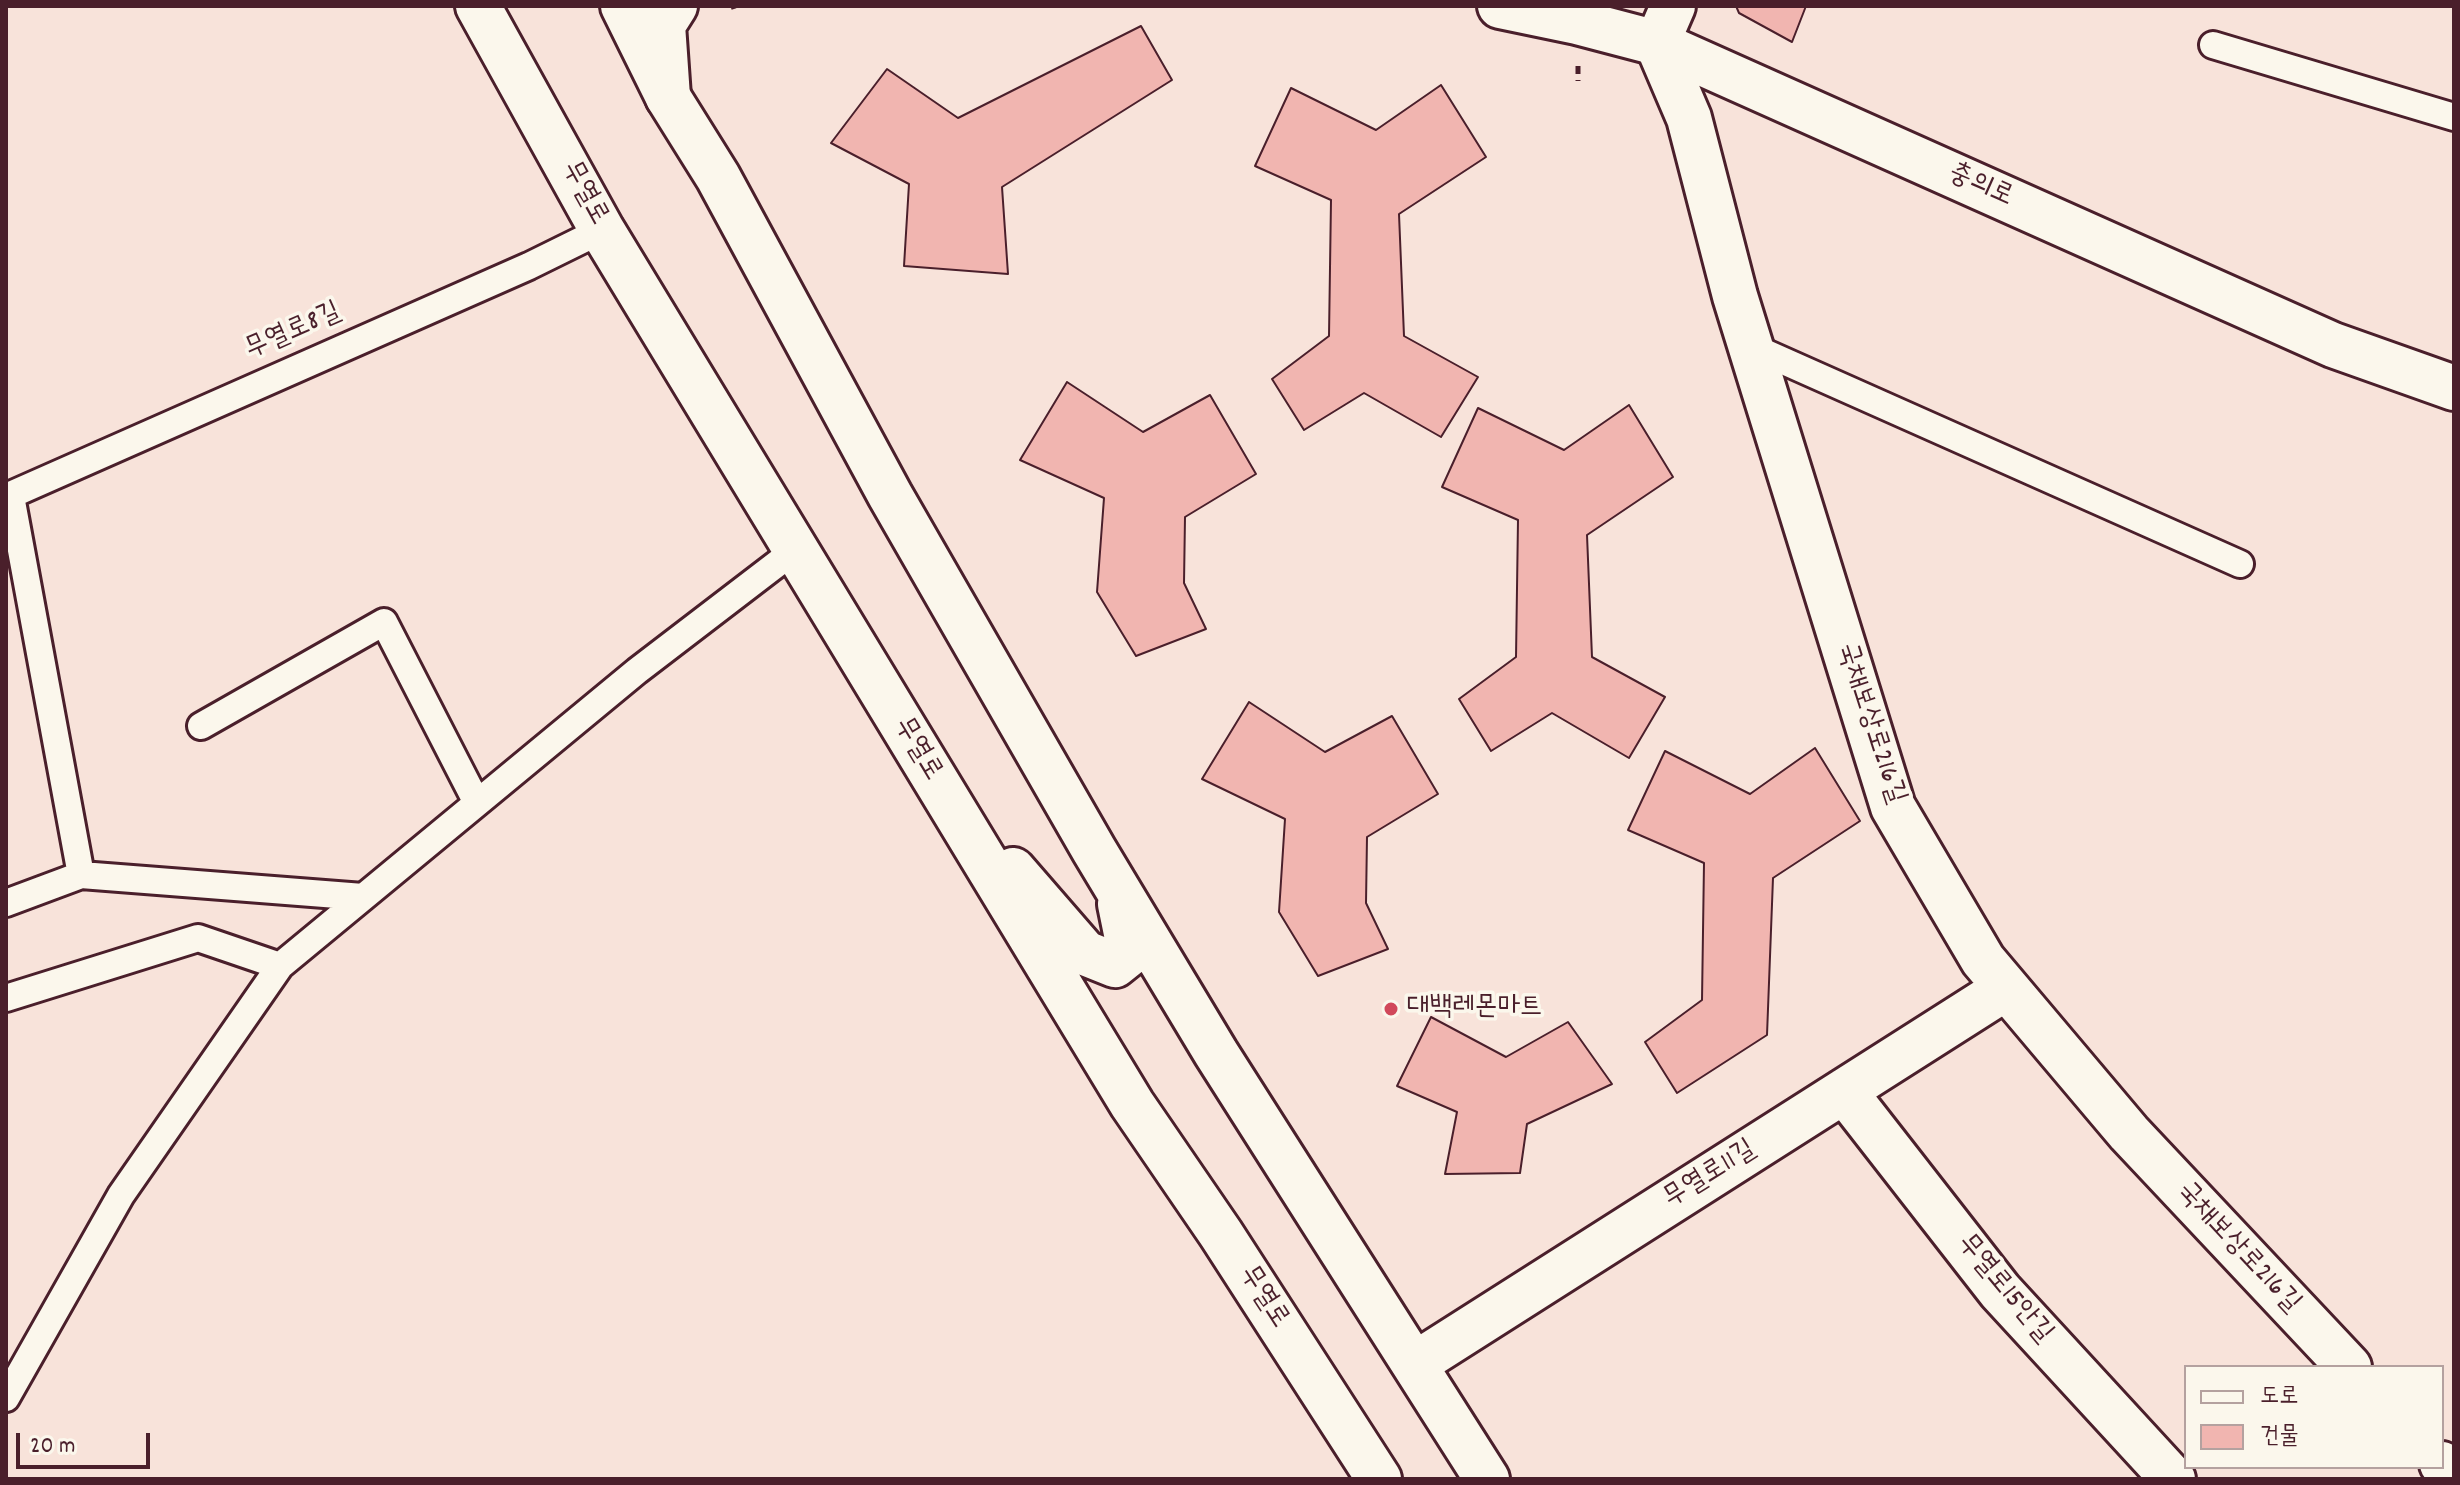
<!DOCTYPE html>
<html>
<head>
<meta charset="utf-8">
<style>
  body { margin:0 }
  #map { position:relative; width:2460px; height:1485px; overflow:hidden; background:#f8e3da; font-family:Dekko,"Poor Story",sans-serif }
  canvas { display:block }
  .frame { position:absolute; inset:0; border:8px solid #4a1f2b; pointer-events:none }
  .legend { position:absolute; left:2184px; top:1365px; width:260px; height:104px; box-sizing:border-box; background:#fbf7ec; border:2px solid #b4a19f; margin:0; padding:10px 14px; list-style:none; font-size:24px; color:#4a1f2b }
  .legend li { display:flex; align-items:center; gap:16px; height:40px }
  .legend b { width:40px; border:2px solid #b4a19f }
  .scale { position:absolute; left:16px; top:1433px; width:134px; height:36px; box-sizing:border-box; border:4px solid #4a1f2b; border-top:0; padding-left:10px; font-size:24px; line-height:28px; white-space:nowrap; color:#4a1f2b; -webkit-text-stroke:6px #fbf7ec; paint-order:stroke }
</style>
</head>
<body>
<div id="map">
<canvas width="2460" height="1485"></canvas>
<div class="frame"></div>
<ul class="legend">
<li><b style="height:10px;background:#fbf7ec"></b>도로</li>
<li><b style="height:22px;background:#f1b5b0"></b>건물</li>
</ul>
<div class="scale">20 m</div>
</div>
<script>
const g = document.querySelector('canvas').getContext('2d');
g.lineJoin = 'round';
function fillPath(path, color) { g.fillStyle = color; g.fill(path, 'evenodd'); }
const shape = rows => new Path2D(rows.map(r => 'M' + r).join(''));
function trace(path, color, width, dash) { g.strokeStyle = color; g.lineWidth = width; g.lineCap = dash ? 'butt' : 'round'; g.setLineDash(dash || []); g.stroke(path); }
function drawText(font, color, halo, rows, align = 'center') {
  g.font = font + ' Dekko,"Poor Story",sans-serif'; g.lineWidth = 7; g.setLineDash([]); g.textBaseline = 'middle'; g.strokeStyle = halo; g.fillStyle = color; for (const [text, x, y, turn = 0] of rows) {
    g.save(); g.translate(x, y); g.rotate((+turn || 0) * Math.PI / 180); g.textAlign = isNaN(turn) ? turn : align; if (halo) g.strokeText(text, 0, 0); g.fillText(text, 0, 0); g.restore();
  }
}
const building = shape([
  [1736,6,1806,6,1792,42,1739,13,1736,6],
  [1141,26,1172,80,1002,187,1008,274,904,266,909,184,831,143,887,69,958,118,1141,26],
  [1441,85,1486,157,1399,214,1404,336,1478,377,1441,437,1364,393,1304,430,1272,379,1329,336,1331,200,1255,166,1291,88,1376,130,1441,85],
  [1067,382,1143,432,1210,395,1256,474,1185,517,1184,583,1206,629,1136,656,1097,592,1104,498,1020,460,1067,382],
  [1629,405,1673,477,1587,535,1592,657,1665,697,1629,758,1552,713,1491,751,1459,699,1516,657,1518,520,1442,487,1478,408,1564,450,1629,405],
  [1249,702,1325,752,1392,716,1438,794,1367,837,1366,903,1388,949,1318,976,1279,912,1285,819,1202,779,1249,702],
  [1815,748,1860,821,1773,878,1767,1035,1677,1093,1645,1042,1702,1000,1704,863,1628,830,1665,751,1750,794,1815,748],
  [1431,1017,1506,1057,1568,1022,1612,1084,1527,1124,1520,1173,1445,1174,1457,1112,1397,1086,1431,1017]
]);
fillPath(building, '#f1b5b0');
trace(building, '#4a1f2b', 2);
const service = shape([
  [2213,45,2454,117],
  [1750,346,2240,564],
  [6,497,529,266,602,230],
  [201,726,384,622,477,803],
  [81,875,363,897],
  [6,903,81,875,11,496],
  [6,998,198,938,280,966,637,671,795,550],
  [6,1398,121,1195,280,966]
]);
const minor = shape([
  [1673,6,1657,43,1689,118,1735,296,1893,807,1983,960,2129,1133,2349,1367],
  [1844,1091,2000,1291,2173,1479],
  [1415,1364,2006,988],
  [2442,1464,2454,1474]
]);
const tertiary = shape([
  [1500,6,1577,22,1657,43,2333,345,2454,388]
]);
const secondary = shape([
  [668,97,663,25,675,6]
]);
const primary = shape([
  [478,6,602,230,1132,1104,1221,1234,1379,1479],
  [623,6,668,97,718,177,890,495,1094,850,1216,1053,1487,1479],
  [1013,870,1085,953,1115,965,1130,953,1120,904]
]);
trace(service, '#4a1f2b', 32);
trace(minor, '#4a1f2b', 50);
trace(tertiary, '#4a1f2b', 50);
trace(secondary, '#4a1f2b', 50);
trace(primary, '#4a1f2b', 50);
trace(shape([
  [733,6,734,9],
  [1578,66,1578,81]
]), '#4a1f2b', 5, [8, 6]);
trace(service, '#fbf7ec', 26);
trace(minor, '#fbf7ec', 44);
trace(tertiary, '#fbf7ec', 44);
trace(secondary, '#fbf7ec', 44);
trace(primary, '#fbf7ec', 44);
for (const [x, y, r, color] of [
  [1391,1009,8,"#d1495b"]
]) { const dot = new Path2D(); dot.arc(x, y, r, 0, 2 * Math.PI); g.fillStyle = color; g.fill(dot); trace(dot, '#fbf7ec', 3); }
drawText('28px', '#4a1f2b', '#fbf7ec', [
  ["충의로",1980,187,24],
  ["무열로",583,194,61],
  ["무열로8길",294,333,-24],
  ["국채보상로216길",1869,724,72],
  ["무열로",916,750,59],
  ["무열로11길",1711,1176,-32],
  ["국채보상로216길",2237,1249,47],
  ["무열로15안길",2003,1290,50],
  ["무열로",1262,1298,57]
]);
drawText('28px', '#4a1f2b', '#fbf7ec', [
  ["대백레몬마트",1407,1009]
], 'left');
</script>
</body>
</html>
